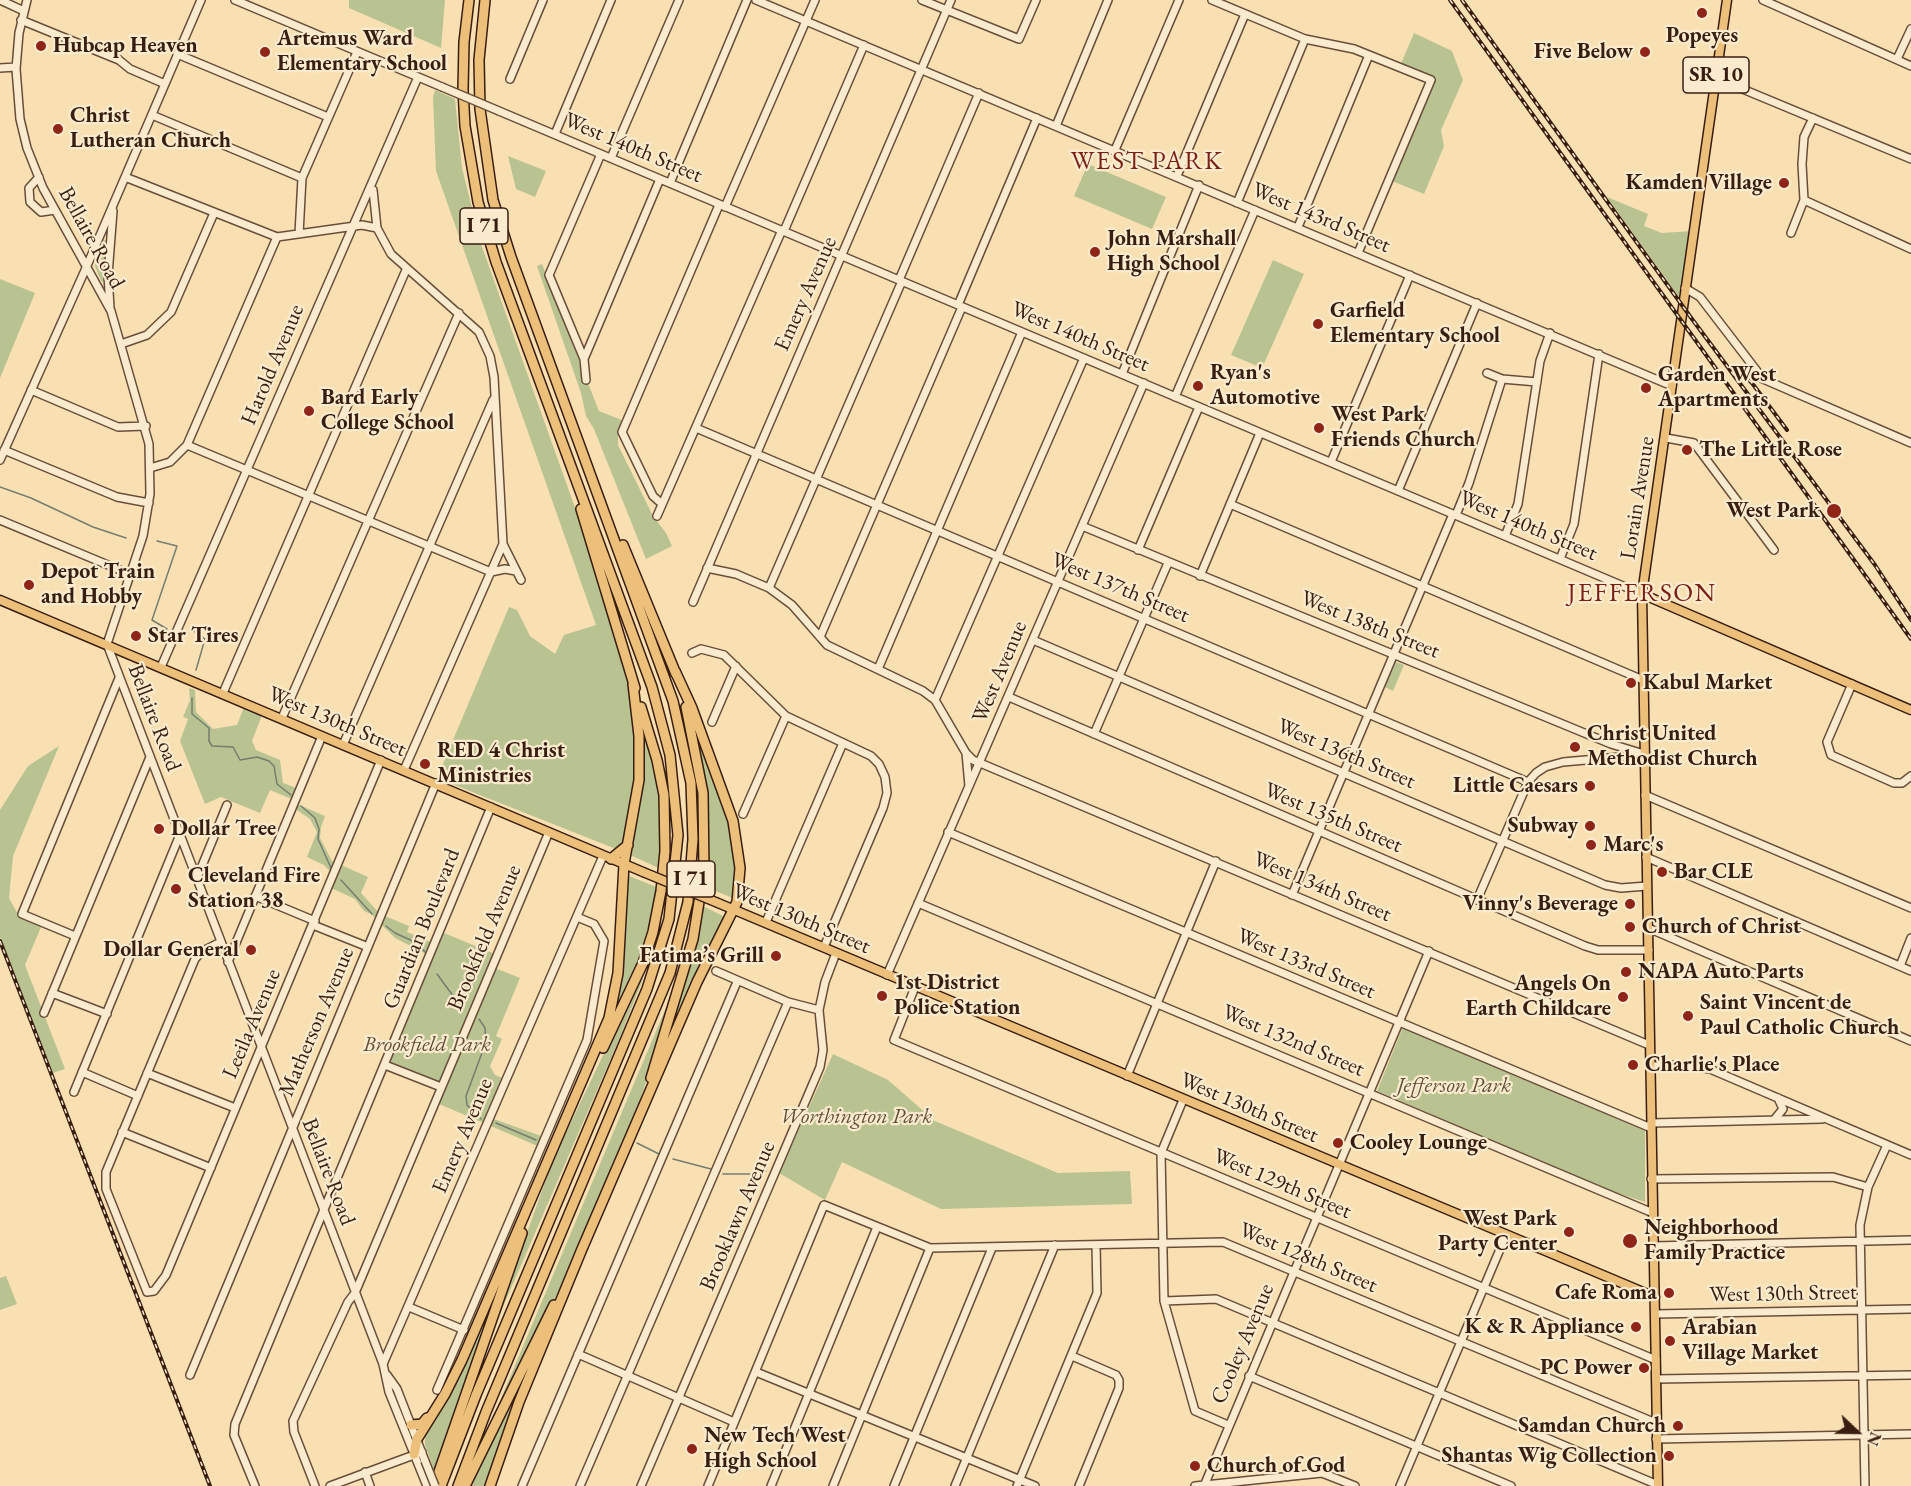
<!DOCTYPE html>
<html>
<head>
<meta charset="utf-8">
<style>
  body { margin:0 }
  #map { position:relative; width:1911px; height:1486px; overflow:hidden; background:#f9e0b3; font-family:"EB Garamond",serif }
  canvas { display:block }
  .north { position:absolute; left:1827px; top:1402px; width:60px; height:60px; -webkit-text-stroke:4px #fbebce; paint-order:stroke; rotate:112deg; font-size:16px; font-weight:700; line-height:24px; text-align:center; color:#381d11 }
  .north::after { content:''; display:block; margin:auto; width:21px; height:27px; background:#381d11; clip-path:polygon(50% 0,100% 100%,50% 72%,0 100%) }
</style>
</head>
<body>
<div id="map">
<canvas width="1911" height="1486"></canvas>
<div class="north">N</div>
</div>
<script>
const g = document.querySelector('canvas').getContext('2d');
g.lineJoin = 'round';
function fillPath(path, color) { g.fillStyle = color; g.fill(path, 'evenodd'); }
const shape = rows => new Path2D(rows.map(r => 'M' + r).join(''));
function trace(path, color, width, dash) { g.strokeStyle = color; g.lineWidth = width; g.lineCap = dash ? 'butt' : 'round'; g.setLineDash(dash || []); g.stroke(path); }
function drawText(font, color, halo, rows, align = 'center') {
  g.font = font + ' "EB Garamond",serif'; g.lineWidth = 4.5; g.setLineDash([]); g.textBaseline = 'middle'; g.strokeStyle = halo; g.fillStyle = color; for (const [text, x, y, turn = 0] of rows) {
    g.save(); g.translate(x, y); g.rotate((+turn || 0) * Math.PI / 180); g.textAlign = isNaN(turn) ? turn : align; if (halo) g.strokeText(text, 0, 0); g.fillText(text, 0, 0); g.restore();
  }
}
fillPath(shape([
  [349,0,445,0,441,48,349,8],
  [1414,33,1452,51,1463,80,1441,130,1444,146,1424,194,1392,181,1435,80,1400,66],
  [435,90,455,99,462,168,481,244,583,530,628,680,636,762,625,841,621,847,616,849,437,778,509,607,517,610,530,636,555,654,564,635,596,625,436,171,433,97],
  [508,156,546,171,535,197,516,189],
  [1088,164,1166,197,1152,229,1074,196],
  [1607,197,1648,214,1644,226,1662,233,1692,231,1681,300],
  [103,239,106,241,104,282,101,281,95,266,96,253],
  [1273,260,1304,274,1262,368,1231,355],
  [542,264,579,360,583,383,588,383,599,411,624,421,618,435,618,445,653,516,666,533,672,546,646,559,594,429,586,416,581,393,537,266],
  [0,279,35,293,0,378],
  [1396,662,1404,665,1393,691,1385,687],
  [189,688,195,690,196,712,213,729,237,725,244,707,262,715,252,741,256,750,280,760,283,783,299,789,294,800,270,790,260,813,221,797,205,804,180,741,188,719,183,717,190,700],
  [696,725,732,825,738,873,735,899,706,887,709,806],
  [642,729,645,729,656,764,663,820,661,869,630,855,643,772],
  [59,746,13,856,9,898,20,918,41,927,25,965,65,1069,53,1073,0,937,0,810,28,766],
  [295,803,325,816,321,827,320,838,332,861,368,877,361,893,380,914,409,926,407,932,433,943,428,955,395,938,371,914,364,911,355,899,331,888,336,878,324,865,307,857,317,832,310,819,294,808],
  [629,876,659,888,643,954,601,1046,615,1009],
  [703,906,727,918,693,979,674,1029,662,1052,694,952],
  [444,933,495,954,440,1085,389,1063],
  [495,968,520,978,496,1036,502,1039,490,1066,495,1075,505,1079,488,1117,544,1137,540,1147,439,1104],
  [640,978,643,979,618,1042,489,1339,553,1160],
  [670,998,673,999,633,1122,577,1254,496,1415,494,1415],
  [1403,1027,1645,1131,1645,1202,1611,1191,1377,1091],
  [833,1054,888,1080,935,1121,1058,1173,1130,1171,1132,1204,941,1209,842,1162,825,1200,779,1173],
  [506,1267,435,1473,425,1445,425,1435,452,1389],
  [6,1276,17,1304,0,1310,0,1278],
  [543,1335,487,1486,470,1486]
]), '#b8c391');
trace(shape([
  [0,487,31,498,93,527,126,538],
  [157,541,177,546,152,620,167,629],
  [192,630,205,639,196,670],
  [192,698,192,714,209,728,209,741,212,746,233,747,240,760,257,757,269,761,274,766,277,784,291,795],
  [301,806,315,818,319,829,318,839,331,868],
  [341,880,372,914],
  [386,926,395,933,417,943,425,952],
  [437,974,462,1008],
  [479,1019,485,1028,486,1042,466,1096,467,1105,481,1119],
  [496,1123,536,1140],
  [637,1143,659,1154],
  [673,1159,711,1169],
  [723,1174,755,1174,766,1171]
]), '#757d70', 1.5);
const minor = shape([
  [0,0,24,11],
  [27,0,19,33,16,69,20,119,27,148,43,188,111,311,149,444,150,494,143,536,107,644,383,1364,389,1392,427,1486],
  [235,0,442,87],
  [756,0,1672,386],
  [922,0,1019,39,1036,0],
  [1212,0,1305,39,1354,49,1431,80,1358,253],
  [1763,0,1911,66],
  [21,20,119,60,130,69,165,84],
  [177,54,328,117],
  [1897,59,1911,29],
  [0,68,16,67],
  [1716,78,1911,159],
  [510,79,543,0],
  [499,111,1642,594],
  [152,115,302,178],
  [1056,126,1108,0],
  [555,134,611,0],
  [1115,150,1179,0],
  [611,158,679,0],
  [1177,176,1245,14],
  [39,177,29,188,30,202,41,212,55,210],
  [125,177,277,237,362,225,377,228],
  [670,183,747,0],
  [373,190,377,228,391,254,479,332,490,356,494,377,503,544,521,580],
  [1804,200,1911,249],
  [1237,203,1305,39],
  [725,207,815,0],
  [1298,227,1369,55],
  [784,231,864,45],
  [1791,233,1804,200,1802,164,1804,137,1813,118],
  [299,234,302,178,357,52],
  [899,280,979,93],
  [1685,288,1700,297,1763,379,1911,443],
  [958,305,1037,118],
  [110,308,108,275,113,211],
  [121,344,147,335,171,312,214,213],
  [584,359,660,179],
  [1487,373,1502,379,1537,382],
  [1122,374,1199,185],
  [586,380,584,359,549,275,601,154],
  [31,390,118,427,146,426],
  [1175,397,1255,210],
  [696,428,1528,782],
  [1666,438,1694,443,1774,550],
  [187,445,491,572,505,569,516,571],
  [4,450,117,497,149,503],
  [0,460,86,268,201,0],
  [1331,462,1410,275],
  [150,468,170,462,187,445,277,237],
  [1398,491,1477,303],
  [662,504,653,496,622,432,719,205],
  [1230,504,1643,680],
  [1456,515,1469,483,1502,379],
  [657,516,782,230],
  [0,520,132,575],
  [1082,526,1611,744,1644,754],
  [1505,536,1518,504,1540,361,1550,333],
  [1138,550,1199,407],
  [1560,559,1574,524,1599,354],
  [707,568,736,574,769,588,792,605,827,645,923,691,935,700,966,753,973,760,1649,1045],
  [1200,576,1260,433],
  [769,588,902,281],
  [693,602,951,0],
  [820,637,962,307],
  [1033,640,1605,885,1621,888,1647,886],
  [692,653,701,649,724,655,786,716,871,756,879,764,885,777,887,793,883,808,824,947],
  [161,667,418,77],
  [878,669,1022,332],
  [1852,684,1827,742,1831,755,1894,783,1902,783,1911,776],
  [223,693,406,270],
  [1009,697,1585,946,1598,950,1649,950],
  [935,700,1084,358],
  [282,718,459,313],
  [712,722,736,666],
  [1094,734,1168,563],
  [343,745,493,400],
  [966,753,969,786],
  [404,770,503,544],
  [1645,795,1911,908],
  [743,814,786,716],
  [948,832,1651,1128],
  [1646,857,1911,971],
  [197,878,227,805],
  [1292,895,1453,514],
  [255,896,315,921],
  [1477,900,1528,782,1536,773,1545,767,1563,762,1643,755],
  [918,903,1653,1213],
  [766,922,843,743],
  [313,925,368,947],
  [1648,928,1911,1041],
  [75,936,22,914,119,678],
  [221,942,201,952,195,959,106,1172,106,1189,147,1292,154,1291,166,1275,381,760],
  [228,962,322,736],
  [1900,966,1911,938],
  [716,971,788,1002,819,1010],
  [887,975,1144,383],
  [915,987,894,1040,1656,1360],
  [52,993,107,1014],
  [44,1013,150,757],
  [385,1065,441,1087],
  [1650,1066,1683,1065,1710,1069,1911,1155],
  [82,1072,138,1096],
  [147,1073,235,1108],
  [1127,1076,1216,861],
  [74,1092,179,837],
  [1183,1100,1161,1153,1164,1301,1195,1411,1228,1425],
  [1774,1120,1783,1109,1778,1098],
  [1651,1123,1822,1119],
  [122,1132,211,1168],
  [1651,1179,1833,1177,1868,1187],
  [1653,1246,1911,1240],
  [1164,1301,1216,1299,1658,1485],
  [409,1307,464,1330],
  [1656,1314,1911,1309],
  [578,1354,734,1422],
  [1072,1356,1116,1375,1119,1380,1119,1388,1079,1486],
  [383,1364,603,856],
  [756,1372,1035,1486],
  [190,1375,436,783],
  [387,1375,397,1389,425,1461],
  [1249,1376,1511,1486],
  [1656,1379,1911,1375],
  [437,1390,587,1040,604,941,594,924,577,917],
  [1656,1439,1911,1434],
  [365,1472,370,1486],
  [255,1486,234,1435,235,1424,491,807],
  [315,1486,294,1432,293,1421,348,1302,355,1293,549,832],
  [330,1486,422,1452],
  [522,1486,737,982],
  [580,1486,788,1002],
  [641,1486,820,1067,823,1050,819,1010,825,982,836,953],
  [708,1486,824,1205,930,1248,1223,1242,1656,1423],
  [771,1486,877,1227],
  [833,1486,930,1248],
  [894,1486,992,1248],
  [955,1486,1055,1245],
  [1017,1486,1097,1293,1096,1245],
  [1195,1486,1322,1473,1355,1486],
  [1204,1486,1429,951],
  [1400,1486,1506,1235],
  [1865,1486,1860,1225,1868,1187,1887,1145]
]);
const major = shape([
  [1642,594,1911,710],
  [0,600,643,872],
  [718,903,1655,1297],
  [1658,1486,1642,594,1727,0]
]);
const highway = shape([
  [581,509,635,688],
  [623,545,676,674],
  [611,859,628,845],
  [603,1048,643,963,653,932,661,891,665,851,664,795,657,760,641,707],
  [651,1078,693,939,704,871,703,793,686,707],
  [411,1425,422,1424,427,1418],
  [414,1454,417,1439,445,1394,462,1360,609,1018,618,973,624,864,639,780,639,736,633,684],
  [434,1486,522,1233],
  [441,1486,476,1395,647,989,669,919,678,835,670,755,652,687,496,262,478,202,465,126,463,90,464,42,469,0],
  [458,1486,486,1412,670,973,688,902,693,839,691,783,673,701,511,257,493,200,480,109,479,60,485,0],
  [465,1486,554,1305],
  [490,1486,519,1402,582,1249,697,982,737,902,740,868,733,821,692,708,675,671]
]);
trace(minor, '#684e3a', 10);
trace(major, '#381d11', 11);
trace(highway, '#381d11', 12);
trace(minor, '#fbebce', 7);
trace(major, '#ecc07a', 8);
trace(highway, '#ecc07a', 9);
const rail = shape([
  [1450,0,1911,639],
  [1462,0,1692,319,1875,565,1911,620],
  [1736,368,1752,383,1787,430],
  [0,941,210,1486]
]);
trace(rail, '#381d11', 4);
trace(rail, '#fbebce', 1.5, [4.5]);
const minorBridge = shape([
  [442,87,499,111],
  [425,1461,435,1486]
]);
const majorBridge = shape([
  [643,872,718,903]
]);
trace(minorBridge, '#684e3a', 10, []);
trace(majorBridge, '#381d11', 11, []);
trace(minorBridge, '#fbebce', 7);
trace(majorBridge, '#ecc07a', 8);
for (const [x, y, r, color] of [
  [1702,13,6,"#8f2418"],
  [41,46,6,"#8f2418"],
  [265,52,6,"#8f2418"],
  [1645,52,6,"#8f2418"],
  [58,129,6,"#8f2418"],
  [1784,183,6,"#8f2418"],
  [1095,252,6,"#8f2418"],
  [1318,324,6,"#8f2418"],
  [1198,386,6,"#8f2418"],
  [1646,388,6,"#8f2418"],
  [309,411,6,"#8f2418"],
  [1319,428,6,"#8f2418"],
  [1687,450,6,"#8f2418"],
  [1834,511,8,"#8f2418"],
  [29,585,6,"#8f2418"],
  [136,636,6,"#8f2418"],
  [1631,683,6,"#8f2418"],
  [1575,747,6,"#8f2418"],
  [425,764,6,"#8f2418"],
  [1590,786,6,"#8f2418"],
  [1590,826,6,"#8f2418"],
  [159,829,6,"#8f2418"],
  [1591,845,6,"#8f2418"],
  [1662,872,6,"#8f2418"],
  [176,889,6,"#8f2418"],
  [1630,904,6,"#8f2418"],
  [1630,927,6,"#8f2418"],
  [251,950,6,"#8f2418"],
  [776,956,6,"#8f2418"],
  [1626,972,6,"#8f2418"],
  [882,996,6,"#8f2418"],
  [1623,997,6,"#8f2418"],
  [1688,1016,6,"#8f2418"],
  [1633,1065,6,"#8f2418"],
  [1338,1143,6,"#8f2418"],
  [1569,1232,6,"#8f2418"],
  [1630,1241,8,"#8f2418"],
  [1669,1293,6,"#8f2418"],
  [1636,1327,6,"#8f2418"],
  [1670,1341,6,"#8f2418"],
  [1644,1368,6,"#8f2418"],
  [1678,1426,6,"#8f2418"],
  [692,1449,6,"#8f2418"],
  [1669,1456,6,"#8f2418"],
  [1195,1466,6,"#8f2418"]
]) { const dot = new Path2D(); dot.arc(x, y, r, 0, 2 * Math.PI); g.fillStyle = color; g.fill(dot); trace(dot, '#fbebce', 2); }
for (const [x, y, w] of [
  [1716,75,66],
  [484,226,48],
  [691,879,48]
]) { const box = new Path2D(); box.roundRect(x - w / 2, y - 18, w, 36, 4.5); g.fillStyle = '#fbebce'; g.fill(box); trace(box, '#381d11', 1.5); }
drawText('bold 21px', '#381d11', null, [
  ["SR 10",1716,75],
  ["I 71",484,226],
  ["I 71",691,879]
]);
drawText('bold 22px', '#381d11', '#fbebce', [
  ["Popeyes",1702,36,"center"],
  ["Artemus Ward",277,39],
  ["Elementary School",277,64],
  ["Hubcap Heaven",53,46],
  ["Five Below",1633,52,"right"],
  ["Christ",70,116],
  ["Lutheran Church",70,141],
  ["Kamden Village",1772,183,"right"],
  ["John Marshall",1107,239],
  ["High School",1107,264],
  ["Garfield",1330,311],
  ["Elementary School",1330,336],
  ["Ryan's",1210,373],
  ["Automotive",1210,398],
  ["Garden West",1658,375],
  ["Apartments",1658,400],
  ["Bard Early",321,398],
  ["College School",321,423],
  ["West Park",1331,415],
  ["Friends Church",1331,440],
  ["The Little Rose",1699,450],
  ["West Park",1820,511,"right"],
  ["Depot Train",41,572],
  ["and Hobby",41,597],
  ["Star Tires",148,636],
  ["Kabul Market",1643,683],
  ["Christ United",1587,734],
  ["Methodist Church",1587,759],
  ["RED 4 Christ",437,751],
  ["Ministries",437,776],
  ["Little Caesars",1578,786,"right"],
  ["Subway",1578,826,"right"],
  ["Dollar Tree",171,829],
  ["Marc's",1603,845],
  ["Bar CLE",1674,872],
  ["Cleveland Fire",188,876],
  ["Station 38",188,901],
  ["Vinny's Beverage",1618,904,"right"],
  ["Church of Christ",1642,927],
  ["Dollar General",239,950,"right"],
  ["Fatima’s Grill",764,956,"right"],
  ["NAPA Auto Parts",1638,972],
  ["1st District",894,983],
  ["Police Station",894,1008],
  ["Angels On",1611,984,"right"],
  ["Earth Childcare",1611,1009,"right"],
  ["Saint Vincent de",1700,1003],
  ["Paul Catholic Church",1700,1028],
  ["Charlie's Place",1645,1065],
  ["Cooley Lounge",1350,1143],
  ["West Park",1557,1219,"right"],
  ["Party Center",1557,1244,"right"],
  ["Neighborhood",1644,1228],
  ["Family Practice",1644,1253],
  ["Cafe Roma",1657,1293,"right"],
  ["K & R Appliance",1624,1327,"right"],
  ["Arabian",1682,1328],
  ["Village Market",1682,1353],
  ["PC Power",1632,1368,"right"],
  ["Samdan Church",1666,1426,"right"],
  ["New Tech West",704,1436],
  ["High School",704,1461],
  ["Shantas Wig Collection",1657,1456,"right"],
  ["Church of God",1207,1466]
], 'left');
drawText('22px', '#381d11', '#fbebce', [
  ["West 140th Street",633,148,23],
  ["West 143rd Street",1321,218,23],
  ["Bellaire Road",91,238,61],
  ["Emery Avenue",806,294,-66],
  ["West 140th Street",1080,337,23],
  ["Harold Avenue",273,365,-67],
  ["Lorain Avenue",1638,498,-81],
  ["West 140th Street",1528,526,23],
  ["West 137th Street",1120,588,23],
  ["West 138th Street",1370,625,22],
  ["West Avenue",1000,672,-67],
  ["Bellaire Road",154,718,69],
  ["West 130th Street",337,722,23],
  ["West 136th Street",1346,754,23],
  ["West 135th Street",1333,818,23],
  ["West 134th Street",1322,887,23],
  ["West 130th Street",801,919,23],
  ["Guardian Boulevard",422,929,-68],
  ["Brookfield Avenue",485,938,-67],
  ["West 133rd Street",1306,964,23],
  ["Matherson Avenue",317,1022,-67],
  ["Leeila Avenue",252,1024,-67],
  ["West 132nd Street",1293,1041,23],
  ["West 130th Street",1249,1108,23],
  ["Emery Avenue",463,1136,-67],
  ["Bellaire Road",328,1172,69],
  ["West 129th Street",1282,1184,23],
  ["Brooklawn Avenue",738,1216,-67],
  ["West 128th Street",1308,1258,23],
  ["West 130th Street",1783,1294,-1],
  ["Cooley Avenue",1243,1344,-67]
]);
drawText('italic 22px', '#5e4f37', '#fbebce', [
  ["Brookfield Park",427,1045],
  ["Jefferson Park",1454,1086],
  ["Worthington Park",856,1117]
]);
g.letterSpacing = '1.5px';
drawText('26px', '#7a1f14', '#fbebce', [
  ["WEST PARK",1147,162],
  ["JEFFERSON",1642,594]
]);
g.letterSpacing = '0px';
</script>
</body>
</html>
